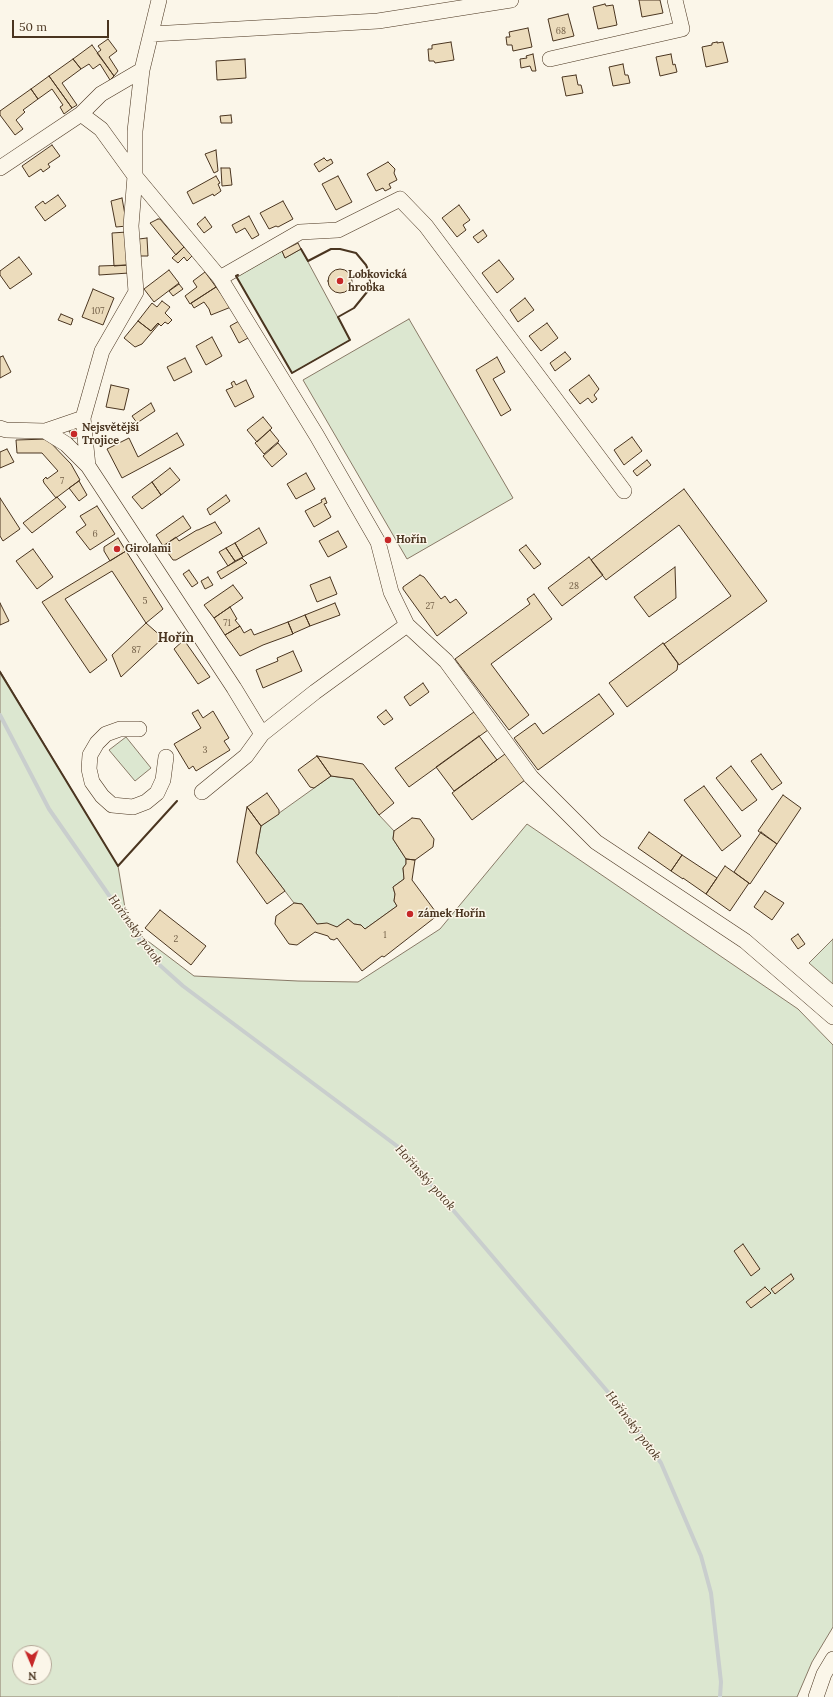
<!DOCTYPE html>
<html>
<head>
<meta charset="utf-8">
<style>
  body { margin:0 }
  #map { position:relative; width:833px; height:1697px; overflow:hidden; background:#fbf6e9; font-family:Lora,serif }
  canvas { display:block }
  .north { position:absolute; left:12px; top:1645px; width:40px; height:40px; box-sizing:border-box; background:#fbf6e9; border:1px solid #b4a999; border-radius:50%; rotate:178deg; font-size:11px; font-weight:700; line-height:16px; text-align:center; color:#4a3520 }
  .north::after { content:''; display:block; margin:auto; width:14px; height:18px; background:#c62828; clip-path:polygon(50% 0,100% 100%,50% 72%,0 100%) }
  .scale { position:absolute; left:12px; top:20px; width:97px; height:18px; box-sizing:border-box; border:2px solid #4a3520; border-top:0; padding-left:5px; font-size:12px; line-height:14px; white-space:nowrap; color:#4a3520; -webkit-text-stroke:3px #fbf6e9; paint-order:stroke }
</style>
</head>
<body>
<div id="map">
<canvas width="833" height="1697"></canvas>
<div class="north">N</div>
<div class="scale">50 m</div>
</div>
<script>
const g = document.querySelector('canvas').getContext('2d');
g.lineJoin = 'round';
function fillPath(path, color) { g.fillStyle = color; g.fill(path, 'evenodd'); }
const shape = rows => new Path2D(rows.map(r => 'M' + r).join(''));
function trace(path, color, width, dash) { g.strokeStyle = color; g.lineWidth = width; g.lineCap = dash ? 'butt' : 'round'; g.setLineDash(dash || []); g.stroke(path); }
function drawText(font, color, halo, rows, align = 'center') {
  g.font = font + ' Lora,serif'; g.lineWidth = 3; g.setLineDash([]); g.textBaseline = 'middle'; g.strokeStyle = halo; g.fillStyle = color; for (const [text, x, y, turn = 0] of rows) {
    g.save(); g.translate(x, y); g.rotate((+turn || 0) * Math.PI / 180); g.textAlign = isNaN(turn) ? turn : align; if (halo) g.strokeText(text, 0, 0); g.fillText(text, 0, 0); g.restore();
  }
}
const green = shape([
  [301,249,350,340,292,373,236,276,282,251,285,258,301,249],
  [409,319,513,498,407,559,303,380,409,319],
  [0,671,118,866,128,926,194,976,298,981,358,982,440,929,527,824,798,1009,833,1045,833,1627,812,1662,797,1697,0,1697,0,671],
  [20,1653,44,1653,44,1677,20,1677,20,1653],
  [126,737,151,768,135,781,109,750,126,737],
  [331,776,353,779,379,815,394,831,393,839,406,859,406,864,403,868,404,879,393,887,395,894,394,901,397,906,365,929,361,925,354,924,348,919,337,927,317,924,302,904,294,903,256,853,261,826,331,776],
  [833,939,833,984,809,963,833,939]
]);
fillPath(green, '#dce7d0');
trace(green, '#887966', 1);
trace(shape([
  [0,715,49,809,154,960,183,986,401,1149,625,1412,661,1463,701,1556,711,1593,721,1682,720,1697]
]), '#c9cecd', 4);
const building = shape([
  [639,0,660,0,663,13,642,17,639,0],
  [605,4,606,6,613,5,617,25,598,29,593,7,605,4],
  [568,14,574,36,553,41,548,19,568,14],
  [528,28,532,47,513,51,512,45,507,45,506,37,510,37,509,32,528,28],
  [108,39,117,51,109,57,118,71,114,76,97,53,101,50,98,46,108,39],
  [451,42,454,60,435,63,434,61,429,61,428,49,432,49,432,45,451,42],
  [717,42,717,43,723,42,728,62,706,67,702,47,712,45,712,43,717,42],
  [92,45,114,76,110,80,100,64,93,69,89,64,81,69,73,59,92,45],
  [533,54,536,71,532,71,530,66,521,68,520,59,527,58,526,56,533,54],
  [671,54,673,65,675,64,677,72,660,76,656,57,671,54],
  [73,59,81,69,62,83,77,105,72,108,49,76,73,59],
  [245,59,246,78,217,80,216,61,245,59],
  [623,64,625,75,628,75,630,83,613,86,609,67,623,64],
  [576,75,578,85,581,85,583,93,566,96,562,77,576,75],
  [49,76,72,108,64,114,60,107,63,105,52,89,38,99,31,89,49,76],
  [31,89,38,99,23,110,25,112,16,120,23,129,15,135,0,115,0,111,31,89],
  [231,115,232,123,221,123,220,116,231,115],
  [52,145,60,156,48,164,50,167,43,172,41,169,29,177,22,166,52,145],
  [216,150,218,171,214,173,205,154,216,150],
  [324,158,327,161,331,159,333,163,319,172,314,164,324,158],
  [388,162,395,169,394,173,397,180,389,184,391,188,385,191,383,188,376,191,367,174,388,162],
  [221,168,230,168,232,185,222,186,221,168],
  [216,176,220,183,218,184,221,191,214,196,213,194,193,204,187,192,216,176],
  [338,176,352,202,336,210,322,184,338,176],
  [58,195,66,206,45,221,35,207,43,201,45,204,58,195],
  [122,198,127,226,116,227,111,201,122,198],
  [283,201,293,219,278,227,276,226,269,229,260,213,283,201],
  [459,205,470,220,463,225,466,230,457,237,442,218,459,205],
  [249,216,259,235,252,239,245,228,236,233,232,225,249,216],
  [205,217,212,227,204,233,197,224,205,217],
  [158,219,160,219,184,247,176,255,150,223,158,219],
  [483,230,487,236,478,243,473,237,483,230],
  [127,232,128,265,114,266,112,233,127,232],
  [147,238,148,256,140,256,139,239,147,238],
  [298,243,301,249,285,258,282,251,298,243],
  [184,247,192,256,187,261,184,257,178,263,172,258,184,247],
  [19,257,32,274,10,289,0,275,0,271,19,257],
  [499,260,514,279,497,293,482,273,499,260],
  [128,265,129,273,99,275,99,266,128,265],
  '328 281a12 12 0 1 1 24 0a12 12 0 1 1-24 0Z',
  [169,270,179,283,154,302,144,289,169,270],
  [205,272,216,287,190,304,185,296,197,287,193,281,205,272],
  [179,284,183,289,173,296,169,291,179,284],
  [216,287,231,307,211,315,209,309,204,302,194,308,191,303,216,287],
  [93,289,114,298,103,325,82,317,93,289],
  [525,298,534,310,518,322,510,310,525,298],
  [162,301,170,307,165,313,172,320,168,324,165,322,161,326,158,323,151,331,138,321,152,303,157,307,162,301],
  [61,314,73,319,71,325,58,320,61,314],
  [138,321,151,331,158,323,159,324,142,344,135,347,124,338,138,321],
  [239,321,248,338,239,343,230,326,239,321],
  [547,323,558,338,541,351,529,336,547,323],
  [212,337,222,356,206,365,196,346,212,337],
  [565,352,571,359,555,371,550,363,565,352],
  [3,356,11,372,0,378,0,357,3,356],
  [497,357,505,372,493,379,511,410,501,416,476,370,497,357],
  [185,358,192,372,174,381,167,367,185,358],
  [589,375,599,389,594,395,597,399,592,403,588,398,580,404,569,390,589,375],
  [246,380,254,397,235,407,226,390,233,387,231,383,234,381,236,385,246,380],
  [111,385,129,389,124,410,106,407,111,385],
  [151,403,155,411,137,423,132,416,151,403],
  [263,417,272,428,257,442,247,430,263,417],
  [77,428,79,437,72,439,69,431,77,428],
  [270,430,279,441,264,454,255,443,270,430],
  [177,433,184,445,122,478,107,449,129,438,138,457,177,433],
  [632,437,642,451,624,465,614,450,632,437],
  [47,439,71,464,80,480,56,498,44,483,43,480,46,477,47,479,58,471,42,453,17,453,16,440,47,439],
  [278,443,287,454,272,467,263,456,278,443],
  [7,449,14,462,0,468,0,452,7,449],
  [647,460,651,465,637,476,633,471,647,460],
  [170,468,180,480,161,495,152,482,170,468],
  [306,473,315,489,296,499,287,484,306,473],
  [79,481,87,495,79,501,69,488,79,481],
  [152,482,161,495,142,509,132,497,152,482],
  [684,489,767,601,679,665,664,644,731,596,679,525,606,580,591,560,684,489],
  [226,495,230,501,210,515,207,509,226,495],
  [57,497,66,507,32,533,23,523,57,497],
  [0,498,20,529,3,541,0,536,0,498],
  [325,498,327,503,324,504,331,517,314,527,305,511,322,502,321,500,325,498],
  [97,506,115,534,90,550,76,532,86,525,80,516,97,506],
  [183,516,191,528,163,546,156,535,183,516],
  [215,522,222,533,176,560,173,560,163,546,176,537,179,541,197,530,198,530,215,522],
  [259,528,267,543,243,557,235,543,259,528],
  [338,531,347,547,328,557,319,541,338,531],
  [118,538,126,551,110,561,104,551,104,547,118,538],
  [235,543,243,557,235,561,226,548,235,543],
  [526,545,541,564,534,569,519,550,526,545],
  [226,548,235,561,228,566,219,552,226,548],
  [33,549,53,577,37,589,16,561,33,549],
  [126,551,163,609,146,623,112,571,65,599,107,660,90,673,42,602,126,551],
  [589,557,603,575,562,606,548,588,589,557],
  [242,558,247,563,221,579,217,572,242,558],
  [675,567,676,598,649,617,634,597,675,567],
  [189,570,198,583,192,587,183,574,189,570],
  [420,575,424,577,441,599,445,596,450,603,456,599,467,613,437,636,403,589,403,587,420,575],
  [208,577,213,585,205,589,201,581,208,577],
  [330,577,337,594,317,602,310,585,330,577],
  [233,585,243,598,214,618,204,605,233,585],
  [534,594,552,619,491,664,529,715,509,730,455,659,530,604,527,599,534,594],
  [0,603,9,621,0,625,0,603],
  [335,603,340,615,310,626,305,615,335,603],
  [230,607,237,619,235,620,240,626,225,635,214,618,230,607],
  [305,615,310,626,294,633,293,634,288,622,305,615],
  [288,622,293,634,263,645,240,656,225,635,240,626,244,633,251,629,254,635,288,622],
  [146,623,163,638,121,677,112,655,146,623],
  [184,640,210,677,198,684,174,649,184,640],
  [663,643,678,663,677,670,627,707,609,683,663,643],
  [293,651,302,671,263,688,256,670,278,661,277,658,293,651],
  [423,683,429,692,410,706,404,697,423,683],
  [599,694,614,714,538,770,514,738,535,723,543,734,599,694],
  [198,710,203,718,213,711,229,738,224,741,230,750,196,771,193,766,189,769,174,744,201,728,192,713,198,710],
  [386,710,393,719,384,725,377,717,386,710],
  [474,712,488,730,409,787,395,768,474,712],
  [479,736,497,760,454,791,436,767,479,736],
  [505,754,525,780,472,820,452,793,505,754],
  [761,754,782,783,772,790,751,761,761,754],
  [317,756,331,776,314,788,310,787,298,770,317,756],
  [317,756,363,764,394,803,379,815,353,779,331,776,317,756],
  [731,766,757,800,742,811,716,778,731,766],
  [704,786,741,836,722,851,684,800,704,786],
  [267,793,279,810,279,814,261,826,247,807,267,793],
  [783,795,801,808,777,844,758,831,783,795],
  [247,807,261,826,256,853,285,891,267,904,237,862,247,807],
  [412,818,420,819,434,839,433,847,415,860,406,859,393,839,394,831,412,818],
  [649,832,682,855,671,871,638,848,649,832],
  [761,832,777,844,750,884,734,872,761,832],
  [682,855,717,878,706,894,683,878,683,879,671,871,682,855],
  [406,859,415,860,412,880,438,915,384,957,382,956,362,971,337,938,334,940,330,939,328,936,315,932,297,945,289,944,275,924,276,916,294,903,302,904,317,924,327,923,337,927,348,919,354,924,361,925,365,929,397,906,394,901,395,894,393,887,404,879,403,868,406,864,406,859],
  [725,866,749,883,730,911,706,894,725,866],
  [765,891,784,903,772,920,754,907,765,891],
  [160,910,206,946,191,965,145,928,160,910],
  [798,934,805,944,798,949,791,939,798,934],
  [743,1244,760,1269,751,1276,734,1251,743,1244],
  [791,1274,794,1279,775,1294,771,1289,791,1274],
  [765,1287,771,1293,751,1308,746,1302,765,1287]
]);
fillPath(building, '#ecdcbc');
trace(building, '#4a3520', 1);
const minor = shape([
  [152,34,378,21,511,0],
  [550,59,682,29,675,0],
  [81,114,101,129,135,176,220,278,317,436,378,542,391,592,407,625,446,661,531,777,596,842,745,941,833,1017],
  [0,168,81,114,101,94,142,70],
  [220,278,300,232,338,230,400,199,426,226,624,491],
  [0,428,6,430,45,431,83,418],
  [45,431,66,444,88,466,234,688,262,734],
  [88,466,83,418,102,351,136,292,131,226,135,176,135,131,142,70,159,0],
  [139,729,120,729,106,734,97,743,90,755,89,769,92,782,102,796,112,805,133,807,146,802,157,793,163,780,166,757],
  [202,792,246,756,262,734,315,692,407,625],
  [816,1697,824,1674,833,1659]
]);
trace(minor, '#4a3520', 16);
trace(minor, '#fbf6e9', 15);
trace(shape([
  [238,275,236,276,292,373,350,340,338,317,354,308,367,292,370,283,369,272,366,265,356,253,340,249,331,249,308,261,301,249],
  [0,672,118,866,177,801]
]), '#4a3520', 2);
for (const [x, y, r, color] of [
  [340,281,4,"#c62828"],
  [74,434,4,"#c62828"],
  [388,540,4,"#c62828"],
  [117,549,4,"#c62828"],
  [410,914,4,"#c62828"]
]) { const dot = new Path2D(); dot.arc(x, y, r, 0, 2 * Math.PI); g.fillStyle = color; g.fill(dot); trace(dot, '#fbf6e9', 1.5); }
drawText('9px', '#725f47', null, [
  ["68",561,31],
  ["107",98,311],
  ["7",62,481],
  ["6",95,534],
  ["28",574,586],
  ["5",145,601],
  ["27",430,606],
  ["71",227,623],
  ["87",136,650],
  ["3",205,750],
  ["1",385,935],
  ["2",176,939]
]);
drawText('bold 11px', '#4a3520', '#fbf6e9', [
  ["Lobkovická",348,275],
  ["hrobka",348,288],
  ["Nejsvětější",82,428],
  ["Trojice",82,441],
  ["Hořín",396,540],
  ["Girolami",125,549],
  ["zámek Hořín",418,914]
], 'left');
drawText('italic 12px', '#4a3520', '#fbf6e9', [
  ["Hořínský potok",135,930,54],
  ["Hořínský potok",425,1178,48],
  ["Hořínský potok",633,1426,53]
]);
drawText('bold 13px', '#4a3520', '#fbf6e9', [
  ["Hořín",176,638]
]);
</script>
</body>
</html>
